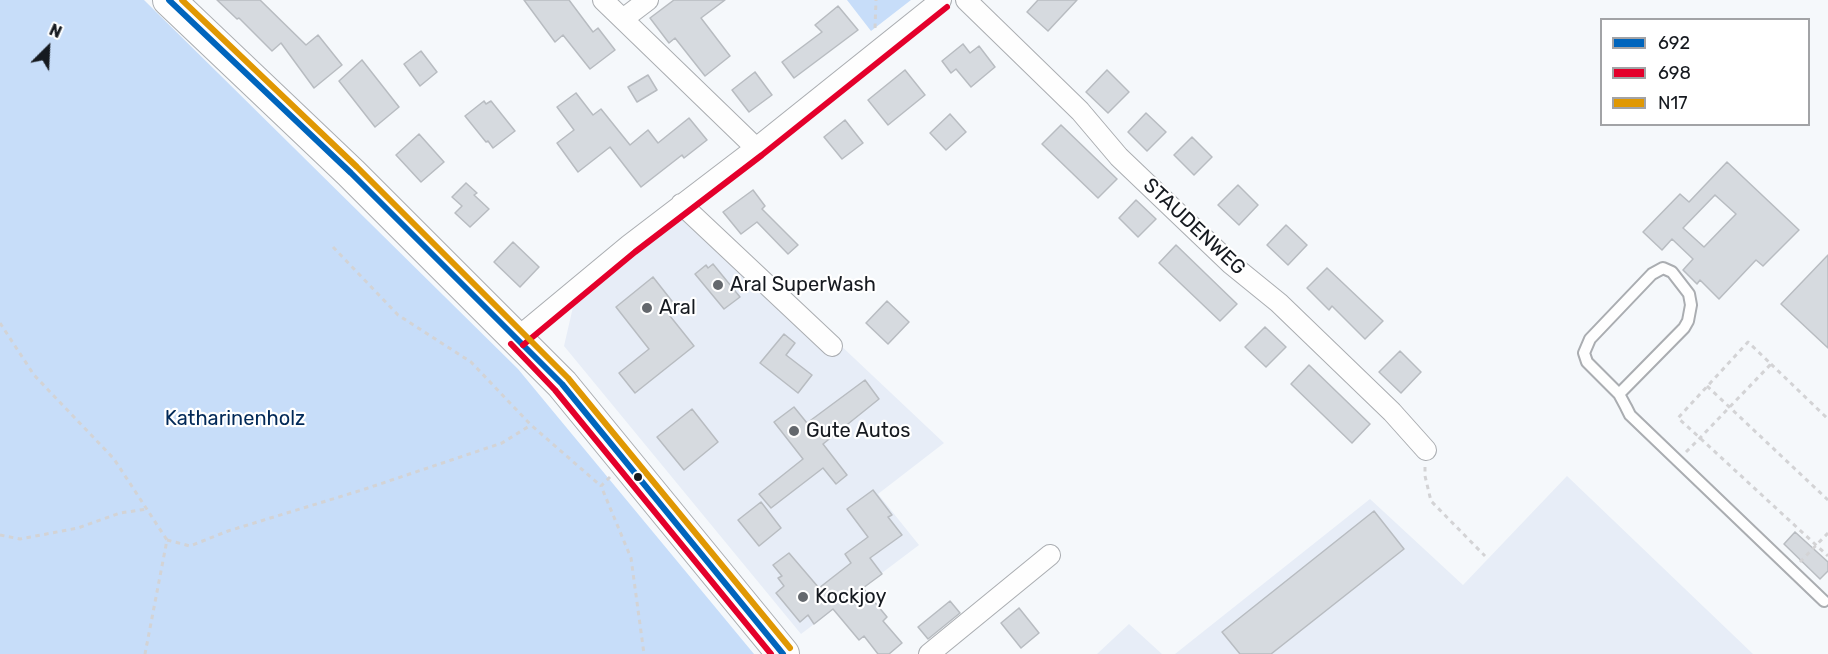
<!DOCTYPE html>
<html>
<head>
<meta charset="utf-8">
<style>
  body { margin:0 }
  #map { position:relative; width:1828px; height:654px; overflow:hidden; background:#f5f8fb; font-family:Rubik,sans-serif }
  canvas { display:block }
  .legend { position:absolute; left:1600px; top:18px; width:210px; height:108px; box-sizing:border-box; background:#fff; border:2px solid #a2a3a6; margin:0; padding:8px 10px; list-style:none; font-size:18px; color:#161a20 }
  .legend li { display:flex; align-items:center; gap:12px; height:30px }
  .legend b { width:30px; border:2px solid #a2a3a6 }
  .north { position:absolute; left:18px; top:18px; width:60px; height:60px; -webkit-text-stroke:4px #fff; paint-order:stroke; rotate:24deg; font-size:16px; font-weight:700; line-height:24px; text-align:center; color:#161a20 }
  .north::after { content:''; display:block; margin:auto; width:21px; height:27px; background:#161a20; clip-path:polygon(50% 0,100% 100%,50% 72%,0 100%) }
</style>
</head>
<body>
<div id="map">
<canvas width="1828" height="654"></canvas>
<ul class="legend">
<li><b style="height:8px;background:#0065bd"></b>692</li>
<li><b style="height:8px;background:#e4002b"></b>698</li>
<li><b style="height:8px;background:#e09803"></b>N17</li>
</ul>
<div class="north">N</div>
</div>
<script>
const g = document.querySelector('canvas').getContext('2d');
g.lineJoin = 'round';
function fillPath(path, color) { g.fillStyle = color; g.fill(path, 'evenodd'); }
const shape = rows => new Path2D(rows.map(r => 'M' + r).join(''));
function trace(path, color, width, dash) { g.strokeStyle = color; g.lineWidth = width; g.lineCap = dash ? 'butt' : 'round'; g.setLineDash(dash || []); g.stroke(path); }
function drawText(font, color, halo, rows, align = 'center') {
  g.font = font + ' Rubik,sans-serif'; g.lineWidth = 4.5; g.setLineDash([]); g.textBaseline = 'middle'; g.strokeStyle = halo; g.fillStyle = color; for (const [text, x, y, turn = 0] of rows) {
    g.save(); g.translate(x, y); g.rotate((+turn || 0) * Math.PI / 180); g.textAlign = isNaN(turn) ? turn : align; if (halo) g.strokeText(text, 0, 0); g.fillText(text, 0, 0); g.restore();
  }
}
fillPath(shape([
  [694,207,944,443,878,494,919,545,801,634,564,346,573,307],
  [1567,476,1753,654,1175,654,1370,499,1463,585],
  [1129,624,1162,654,1097,654]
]), '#e7edf7');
fillPath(shape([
  [0,0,144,0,518,369,754,654,0,654],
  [847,0,911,0,871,31]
]), '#c7ddf9');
const building = shape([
  [217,0,260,0,306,45,318,35,342,65,314,88,281,43,272,51,239,18,237,19,217,0],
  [524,0,569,0,593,32,598,28,615,50,590,69,563,35,555,42,524,0],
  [674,0,725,0,701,18,730,56,705,76,675,38,669,43,650,18,674,0],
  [1038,0,1077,0,1048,31,1027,12,1038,0],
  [838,6,858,30,794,78,782,62,822,32,815,25,838,6],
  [963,44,970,53,979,46,995,67,971,87,956,69,951,73,942,61,963,44],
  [421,51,437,72,420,86,404,64,421,51],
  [362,60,399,107,375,127,339,81,362,60],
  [905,70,925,95,888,125,868,100,905,70],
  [1107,70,1129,92,1108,113,1086,92,1107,70],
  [755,72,772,95,749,112,732,90,755,72],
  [648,75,657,90,637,102,628,87,648,75],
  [576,93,593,115,601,109,630,145,648,130,658,143,689,118,707,140,684,158,682,155,641,187,610,147,578,172,557,143,574,130,557,107,576,93],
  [484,101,486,104,491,101,515,131,493,148,488,141,486,142,465,116,484,101],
  [1146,113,1166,132,1147,151,1128,132,1146,113],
  [950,114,966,132,946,150,930,133,950,114],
  [845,120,863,143,842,159,824,137,845,120],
  [1061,125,1117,179,1098,198,1042,144,1061,125],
  [419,134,444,162,421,182,396,155,419,134],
  [1192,137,1212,157,1194,175,1174,155,1192,137],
  [1727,162,1799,230,1763,266,1756,260,1719,299,1700,280,1697,284,1683,270,1693,259,1672,239,1662,250,1643,232,1680,194,1689,202,1727,162],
  [1715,195,1736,214,1704,247,1683,228,1715,195],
  [466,183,477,193,474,195,489,209,470,227,455,213,462,206,452,197,466,183],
  [1238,185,1258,205,1239,225,1218,205,1238,185],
  [753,190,765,206,762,209,798,245,788,254,757,222,741,234,723,212,753,190],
  [1136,200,1156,219,1138,237,1119,218,1136,200],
  [1286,225,1307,245,1288,265,1267,245,1286,225],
  [513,242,539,267,520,287,494,262,513,242],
  [1176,245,1237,304,1220,321,1159,263,1176,245],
  [1828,255,1828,348,1781,304,1828,255],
  [713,264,740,297,724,309,695,274,706,265,708,268,713,264],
  [1327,268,1383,321,1365,339,1332,306,1329,310,1307,288,1327,268],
  [653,277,679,310,670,316,694,346,635,393,619,373,649,349,616,307,653,277],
  [887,301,909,322,888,344,866,323,887,301],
  [1265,327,1286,347,1266,367,1245,347,1265,327],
  [784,334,795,343,786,355,812,375,798,393,760,363,784,334],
  [1400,351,1421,372,1401,393,1379,372,1400,351],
  [1309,365,1370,424,1352,443,1291,384,1309,365],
  [865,380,879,399,823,444,847,475,836,484,823,468,771,508,759,494,803,459,774,422,794,407,807,423,865,380],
  [692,409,718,442,684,470,657,437,692,409],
  [873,490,892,515,888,517,902,535,870,558,882,574,863,588,887,617,883,621,902,643,889,654,878,654,864,636,859,640,833,609,814,624,808,615,800,622,776,593,784,586,778,578,782,576,773,565,789,553,819,588,851,563,845,554,868,537,847,509,873,490],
  [761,502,781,528,759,546,738,520,761,502],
  [1374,511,1404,549,1271,654,1240,654,1222,632,1374,511],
  [1795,532,1828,562,1828,571,1820,579,1784,544,1795,532],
  [950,601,960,613,928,639,918,627,950,601],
  [1019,608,1039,633,1021,648,1001,623,1019,608]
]);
fillPath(building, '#d6dadf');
trace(building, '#b8bcc1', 1.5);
const lane = shape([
  [1619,394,1587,362,1584,353,1590,339,1652,274,1663,268,1672,272,1689,294,1691,305,1688,321,1684,328,1619,394,1626,407,1630,415,1824,601]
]);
const street = shape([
  [603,0,756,148],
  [966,0,1080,111,1119,157,1231,264,1279,303,1392,412,1426,450],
  [623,19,648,0],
  [681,204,832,346],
  [517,338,629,245,756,148,941,0],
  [929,654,1050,555]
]);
const primary = shape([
  [169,0,351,173,562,384,783,654]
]);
trace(lane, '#aaadb1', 14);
trace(street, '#aaadb1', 22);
trace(primary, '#aaadb1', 34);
trace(shape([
  [875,28,876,0],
  [333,247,398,315,471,362,531,425,601,486],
  [0,323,34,375,114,459,167,540,145,654],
  [1771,364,1828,419],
  [1707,386,1828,500],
  [1686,452,1700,438,1771,364,1748,342,1678,418,1700,438,1816,545,1828,556],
  [1425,467,1425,476,1431,501,1485,556],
  [610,477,601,486,631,558,644,654],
  [0,535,20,539,78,528,120,513,147,509],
  [167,540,190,546,228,531,362,490,502,443,531,425],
  [1800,562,1828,533]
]), '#d3d3d5', 3, [4.5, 4.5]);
trace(lane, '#fefefe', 10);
trace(street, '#fefefe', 20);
trace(primary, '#fefefe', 32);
trace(shape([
  [169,0,351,173,562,384,783,654]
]), '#0065bd', 6);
trace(shape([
  [511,344,555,390,771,654],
  [523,345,635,252,762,155,947,7]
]), '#e4002b', 6);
trace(shape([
  [182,0,357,167,568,378,790,648]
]), '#e09803', 6);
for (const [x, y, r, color] of [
  [718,285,6,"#64686d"],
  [647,308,6,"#64686d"],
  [794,431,6,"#64686d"],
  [638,477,5,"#161a20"],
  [803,597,6,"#64686d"]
]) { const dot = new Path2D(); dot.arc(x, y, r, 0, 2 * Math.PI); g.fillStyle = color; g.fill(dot); trace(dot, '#fff', 2); }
drawText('20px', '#161a20', '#fff', [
  ["STAUDENWEG",1194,227,43]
]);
drawText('20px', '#161a20', '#fff', [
  ["Aral SuperWash",730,285],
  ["Aral",659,308],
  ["Gute Autos",806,431],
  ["Kockjoy",815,597]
], 'left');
drawText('20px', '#022958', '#fff', [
  ["Katharinenholz",235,419]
]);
</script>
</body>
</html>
